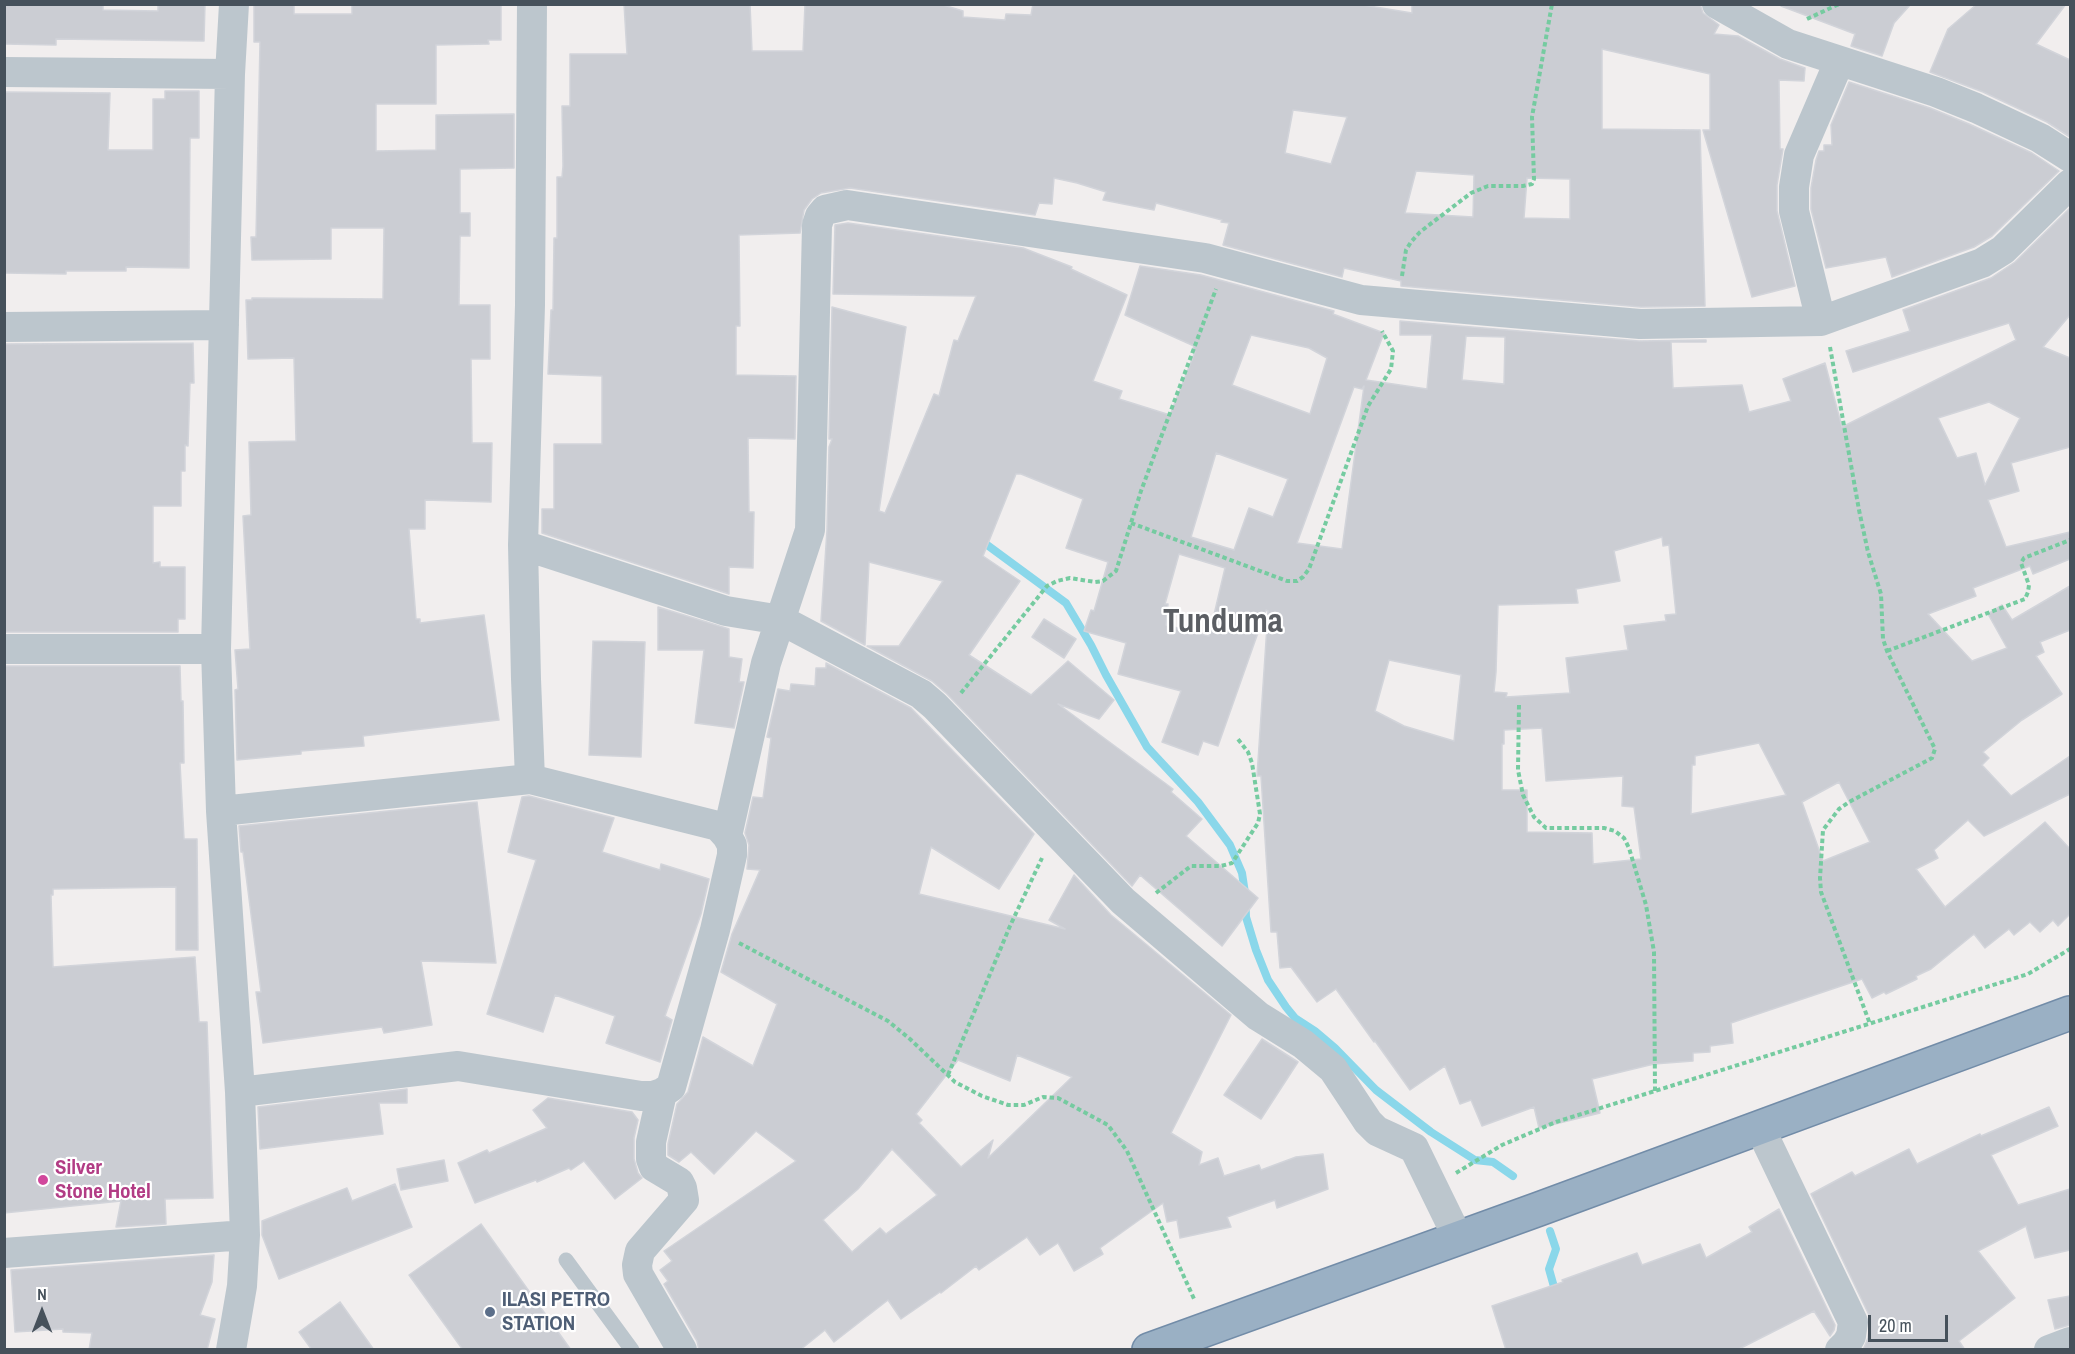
<!DOCTYPE html>
<html>
<head>
<meta charset="utf-8">
<style>
  body { margin:0 }
  #map { position:relative; width:2075px; height:1354px; overflow:hidden; background:#f1eeee; font-family:"Archivo Narrow",sans-serif }
  canvas { display:block }
  .frame { position:absolute; inset:0; border:6px solid #46515b; pointer-events:none }
  .north { position:absolute; left:12px; top:1282px; width:60px; height:60px; -webkit-text-stroke:4px #fff; paint-order:stroke; rotate:0deg; font-size:16px; font-weight:700; line-height:24px; text-align:center; color:#46515b }
  .north::after { content:''; display:block; margin:auto; width:21px; height:27px; background:#46515b; clip-path:polygon(50% 0,100% 100%,50% 72%,0 100%) }
  .scale { position:absolute; left:1868px; top:1315px; width:80px; height:27px; box-sizing:border-box; border:3px solid #46515b; border-top:0; padding-left:8px; font-size:18px; line-height:21px; white-space:nowrap; color:#46515b; -webkit-text-stroke:4px #fff; paint-order:stroke }
</style>
</head>
<body>
<div id="map">
<canvas width="2075" height="1354"></canvas>
<div class="frame"></div>
<div class="north">N</div>
<div class="scale">20 m</div>
</div>
<script>
const g = document.querySelector('canvas').getContext('2d');
g.lineJoin = 'round';
const shape = rows => new Path2D(rows.map(r => 'M' + r).join(''));
function trace(path, color, width, dash) { g.strokeStyle = color; g.lineWidth = width; g.lineCap = dash ? 'butt' : 'round'; g.setLineDash(dash || []); g.stroke(path); }
function fillPath(path, color) { g.fillStyle = color; g.fill(path, 'evenodd'); }
function drawText(font, color, halo, rows, align = 'center') {
  g.font = font + ' "Archivo Narrow",sans-serif'; g.lineWidth = 4.5; g.setLineDash([]); g.textBaseline = 'middle'; g.strokeStyle = halo; g.fillStyle = color; for (const [text, x, y, turn = 0] of rows) {
    g.save(); g.translate(x, y); g.rotate((+turn || 0) * Math.PI / 180); g.textAlign = isNaN(turn) ? turn : align; if (halo) g.strokeText(text, 0, 0); g.fillText(text, 0, 0); g.restore();
  }
}
trace(shape([
  [979,539,1066,603,1091,645,1106,675,1147,747,1198,802,1230,845,1242,873,1245,893,1246,917,1256,950,1268,980,1286,1007,1295,1018,1315,1031,1335,1048,1376,1090,1431,1132,1475,1160,1493,1162,1513,1176],
  [1550,1231,1556,1249,1549,1269,1556,1294]
]), '#8ad7ea', 8);
const building = shape([
  [4,4,103,4,103,10,158,11,158,4,205,4,204,41,56,39,56,45,4,44,4,4],
  [254,4,294,4,294,14,352,14,352,4,501,4,501,40,488,40,489,44,436,45,436,104,376,104,376,151,436,150,436,115,514,114,514,168,460,169,460,213,470,213,470,236,460,236,459,305,490,305,490,359,471,359,472,443,492,443,491,502,425,500,425,529,409,529,416,619,420,619,420,623,484,615,499,720,363,736,364,746,301,751,301,754,237,760,235,690,238,689,235,650,250,649,243,516,251,515,249,442,296,441,294,358,248,359,246,300,252,300,252,298,383,299,384,228,331,228,331,259,252,260,251,237,256,237,260,42,254,42,254,4],
  [624,4,750,4,752,51,803,51,805,4,940,4,963,11,963,17,1005,20,1006,14,1031,15,1033,4,1357,4,1412,13,1412,4,1700,4,1703,13,1719,25,1714,34,1738,36,1780,59,1805,68,1804,81,1779,80,1780,149,1783,149,1777,185,1777,211,1795,286,1752,297,1703,130,1710,130,1710,74,1602,49,1602,129,1700,130,1705,306,1641,307,1401,286,1401,281,1344,268,1342,277,1223,245,1229,223,1221,222,1222,220,1156,203,1154,210,1103,200,1106,192,1077,183,1054,178,1052,204,1039,203,1035,215,850,188,821,193,812,199,804,210,800,233,739,235,740,326,736,326,736,375,796,376,795,439,748,438,749,512,754,512,753,568,729,567,729,594,542,533,542,509,554,509,554,444,602,444,602,376,548,374,551,310,553,310,554,238,557,238,557,177,562,177,563,166,562,106,570,106,570,54,627,54,624,4],
  [1293,110,1347,117,1331,164,1285,153,1293,110],
  [1416,171,1474,175,1473,217,1405,213,1416,171],
  [1527,178,1570,179,1570,219,1524,218,1527,178],
  [1781,4,1911,4,1894,23,1882,56,1851,46,1855,34,1781,6,1781,4],
  [1977,4,2066,4,2036,44,2070,60,2070,137,2047,122,1983,92,1930,72,1948,29,1977,4],
  [1849,82,1930,108,1969,124,2032,153,2059,171,1992,236,1974,247,1892,277,1886,257,1826,268,1811,209,1811,188,1816,160,1819,151,1824,151,1824,145,1832,145,1831,125,1849,82],
  [165,91,199,91,199,138,190,138,189,268,126,267,126,271,66,271,66,274,4,273,4,92,110,93,108,150,153,150,153,99,165,99,165,91],
  [2070,208,2070,315,2043,347,2070,358,2070,447,2011,463,2019,491,1988,500,2006,547,2070,532,2070,559,2033,574,2030,566,1973,588,1976,596,1928,614,1972,661,2007,648,1988,614,2002,605,2012,620,2070,586,2070,630,2040,642,2044,652,2036,656,2062,694,2022,720,1983,752,1989,758,1982,765,2011,796,2070,756,2070,794,1984,836,1968,820,1934,850,1938,858,1916,869,1945,907,2045,822,2070,849,2070,914,2058,926,2053,920,2040,932,2030,922,2014,935,2009,929,1985,948,1974,934,1931,969,1916,976,1917,979,1886,994,1884,992,1872,998,1862,979,1731,1023,1733,1043,1710,1046,1710,1052,1693,1053,1693,1061,1654,1064,1592,1079,1600,1113,1539,1128,1534,1107,1482,1126,1471,1100,1460,1104,1445,1066,1410,1090,1375,1041,1374,1042,1336,989,1317,1002,1291,967,1280,968,1277,932,1271,932,1261,776,1257,776,1268,611,1266,610,1218,746,1203,741,1198,755,1162,742,1181,691,1118,674,1126,643,1084,631,1091,610,1094,611,1108,562,1066,548,1083,499,1021,474,1016,474,983,556,1020,581,969,655,1031,695,1068,661,1114,700,1099,719,1058,704,1173,789,1171,792,1202,819,1186,836,1258,898,1222,946,1140,875,1132,886,947,694,932,681,867,646,899,646,943,581,869,562,865,645,821,621,827,530,829,447,832,439,829,439,832,307,906,327,879,511,885,513,934,394,939,396,954,340,958,341,976,296,833,294,835,225,848,223,1023,248,1072,267,1071,269,1127,295,1093,381,1122,391,1119,399,1170,415,1195,352,1192,351,1194,346,1125,315,1140,266,1201,275,1334,311,1333,314,1384,333,1366,380,1427,389,1432,335,1400,335,1400,321,1639,341,1706,340,1706,342,1671,342,1673,388,1742,385,1749,412,1791,401,1783,379,1825,363,1842,427,2016,340,2009,323,1853,372,1846,351,1910,331,1903,310,1991,278,2015,262,2070,208],
  [1251,335,1309,348,1327,358,1310,414,1232,385,1251,335],
  [1466,336,1505,337,1504,384,1462,380,1466,336],
  [1364,386,1342,549,1297,543,1354,387,1362,389,1364,386],
  [1989,402,2020,418,1985,485,1976,453,1957,458,1938,418,1989,402],
  [1216,453,1288,479,1273,517,1249,508,1234,550,1191,537,1216,453],
  [1662,537,1663,546,1669,545,1676,614,1665,615,1666,621,1624,626,1628,650,1566,658,1570,693,1506,697,1507,693,1494,692,1496,672,1498,605,1578,603,1576,589,1620,581,1614,551,1662,537],
  [1179,554,1225,568,1209,636,1166,625,1168,604,1165,604,1179,554],
  [1389,660,1461,675,1454,741,1404,726,1375,711,1389,660],
  [1542,728,1546,781,1623,776,1622,806,1634,807,1641,859,1593,864,1592,833,1527,832,1527,790,1502,790,1502,744,1504,744,1504,730,1542,728],
  [1759,743,1786,795,1691,814,1692,765,1695,765,1695,756,1759,743],
  [1839,782,1870,842,1823,861,1802,802,1839,782],
  [193,343,194,383,190,383,188,446,185,445,185,471,181,471,181,506,153,506,153,563,160,562,160,567,185,567,185,619,178,619,178,632,4,632,4,344,193,343],
  [658,607,729,629,729,657,742,659,739,682,744,682,734,728,695,723,704,650,658,650,658,607],
  [1044,619,1076,639,1064,658,1032,637,1044,619],
  [593,641,645,642,641,757,589,755,593,641],
  [826,663,911,708,1034,834,999,889,931,847,919,894,1065,929,1049,920,1074,875,1111,915,1231,1015,1171,1133,1202,1152,1199,1165,1218,1158,1224,1176,1259,1165,1261,1170,1296,1157,1323,1154,1328,1189,1277,1208,1275,1200,1227,1217,1231,1227,1180,1238,1177,1220,1167,1222,1163,1203,1100,1248,1103,1254,1074,1271,1058,1243,1040,1255,1027,1237,979,1270,976,1266,941,1293,940,1292,901,1319,888,1300,834,1342,825,1330,800,1350,699,1350,697,1341,664,1284,668,1281,660,1270,672,1261,664,1251,796,1161,756,1131,714,1174,691,1152,679,1162,668,1155,668,1144,677,1104,688,1092,703,1037,753,1066,777,1004,721,972,732,934,760,870,747,869,749,845,745,833,753,797,763,798,771,738,767,737,778,689,790,691,791,684,815,686,816,668,826,668,826,663],
  [1017,1055,1072,1077,988,1158,993,1140,961,1167,919,1123,922,1120,916,1114,958,1060,1010,1081,1017,1055],
  [892,1149,937,1195,886,1234,880,1228,852,1252,823,1220,858,1189,892,1149],
  [4,666,180,666,181,701,183,701,184,763,180,763,184,839,197,839,198,950,176,950,176,887,53,889,53,895,51,895,53,967,195,957,199,1022,207,1022,213,1198,165,1199,166,1224,116,1227,121,1201,4,1213,4,666],
  [529,796,614,818,602,852,660,870,661,864,709,879,701,914,665,1016,672,1020,660,1062,606,1043,615,1016,555,995,543,1032,487,1014,536,860,508,852,522,797,529,796],
  [477,802,496,963,421,961,432,1025,384,1033,382,1027,263,1043,256,992,261,992,243,852,241,852,239,826,477,802],
  [1262,1039,1298,1062,1261,1119,1224,1095,1262,1039],
  [407,1089,407,1103,379,1103,383,1134,260,1149,258,1107,407,1089],
  [548,1098,632,1112,638,1120,634,1138,634,1159,638,1173,642,1178,615,1199,584,1161,571,1170,569,1168,537,1182,536,1180,475,1203,458,1163,487,1150,489,1153,547,1128,533,1110,548,1098],
  [2049,1107,2058,1126,1991,1155,2018,1205,2070,1189,2070,1250,2035,1258,2026,1226,1978,1251,2015,1298,1959,1341,1965,1350,1863,1350,1868,1338,1870,1324,1869,1315,1811,1194,1852,1172,1855,1176,1909,1149,1917,1164,1980,1134,1981,1136,2049,1107],
  [444,1160,448,1181,401,1190,397,1169,444,1160],
  [395,1184,412,1227,279,1279,262,1235,262,1221,347,1188,352,1201,395,1184],
  [1779,1209,1835,1325,1834,1330,1830,1336,1814,1311,1737,1350,1506,1350,1492,1306,1563,1282,1562,1280,1637,1253,1642,1265,1700,1244,1706,1258,1752,1232,1749,1227,1779,1209],
  [481,1224,571,1350,463,1350,409,1275,481,1224],
  [214,1255,212,1282,200,1315,215,1319,207,1350,89,1350,92,1333,63,1332,63,1329,15,1332,11,1270,214,1255],
  [2070,1296,2070,1325,2055,1329,2048,1300,2070,1296],
  [340,1302,374,1350,312,1350,299,1332,340,1302]
]);
fillPath(building, '#cbcdd3');
trace(building, '#d2d4da', 1.5);
const trunk = shape([
  [1149,1350,1539,1209,2070,1013]
]);
trace(trunk, '#728ca8', 36);
trace(shape([
  [1807,19,1839,4],
  [1402,276,1406,250,1411,242,1420,232,1471,193,1488,186,1523,186,1532,184,1534,179,1532,117,1552,4],
  [1830,347,1859,510,1868,552,1881,594,1883,639,1887,651,1935,749,1932,758,1849,802,1839,809,1823,830,1820,878,1821,892,1870,1024],
  [1131,523,1287,581,1297,581,1303,577,1309,569,1368,406,1391,369,1393,351,1382,331],
  [1887,651,2025,599,2028,592,2029,585,2021,563,2024,558,2070,540],
  [961,693,1047,586,1057,581,1070,578,1095,582,1103,581,1116,571,1141,491,1216,289],
  [1519,705,1518,770,1523,795,1534,817,1546,828,1604,828,1615,831,1624,838,1629,848,1646,905,1654,952,1655,1091],
  [1156,893,1191,866,1221,866,1232,863,1258,823,1260,814,1252,763,1248,752,1237,738],
  [739,943,888,1021,910,1039,955,1082,982,1096,1008,1105,1024,1105,1043,1097,1058,1098,1108,1125,1127,1151,1195,1301],
  [948,1075,1010,926,1042,858],
  [1456,1173,1502,1145,1556,1122,2028,974,2070,949]
]), '#75cba0', 4, [4.5, 3]);
trace(shape([
  [566,1260,632,1350]
]), '#bcc6cd', 15);
trace(shape([
  [1717,4,1788,44,1936,92,1976,108,2040,138,2070,157],
  [4,72,230,74],
  [1821,321,1794,211,1794,187,1799,155,1839,62],
  [4,327,224,325],
  [523,545,726,611,781,620,921,694,935,706,1123,901,1258,1016,1303,1044,1333,1069,1368,1122,1377,1131,1414,1148,1458,1238],
  [4,649,216,649],
  [530,779,526,679,523,545,530,305,532,4],
  [221,811,530,779,718,826,727,836,732,845,732,855,715,930,671,1087,662,1093,653,1096,641,1096,458,1066,240,1092],
  [727,836,766,663,810,530,817,225,820,216,825,210,847,205,1205,258,1361,300,1640,324,1821,321,1982,263,2003,250,2070,184],
  [662,1093,651,1142,651,1159,654,1167,679,1182,682,1188,684,1200,640,1251,637,1265,638,1274,682,1350],
  [1760,1128,1853,1322,1851,1336,1847,1343,1840,1350],
  [4,1253,245,1235],
  [231,1350,242,1286,245,1235,240,1092,221,811,216,649,230,74,234,4],
  [2049,1350,2070,1342]
]), '#bcc6cd', 30);
trace(trunk, '#9ab0c4', 33);
for (const [x, y, r, color] of [
  [43,1180,6,"#d1479c"],
  [490,1312,6,"#5c6f8a"]
]) { const dot = new Path2D(); dot.arc(x, y, r, 0, 2 * Math.PI); g.fillStyle = color; g.fill(dot); trace(dot, '#fff', 2); }
drawText('bold 21px', '#b23c85', '#fff', [
  ["Silver",55,1168],
  ["Stone Hotel",55,1192]
], 'left');
drawText('bold 21px', '#4e5e75', '#fff', [
  ["ILASI PETRO",502,1300],
  ["STATION",502,1324]
], 'left');
drawText('bold 33px', '#5b5e63', '#fff', [
  ["Tunduma",1223,623]
]);
</script>
</body>
</html>
